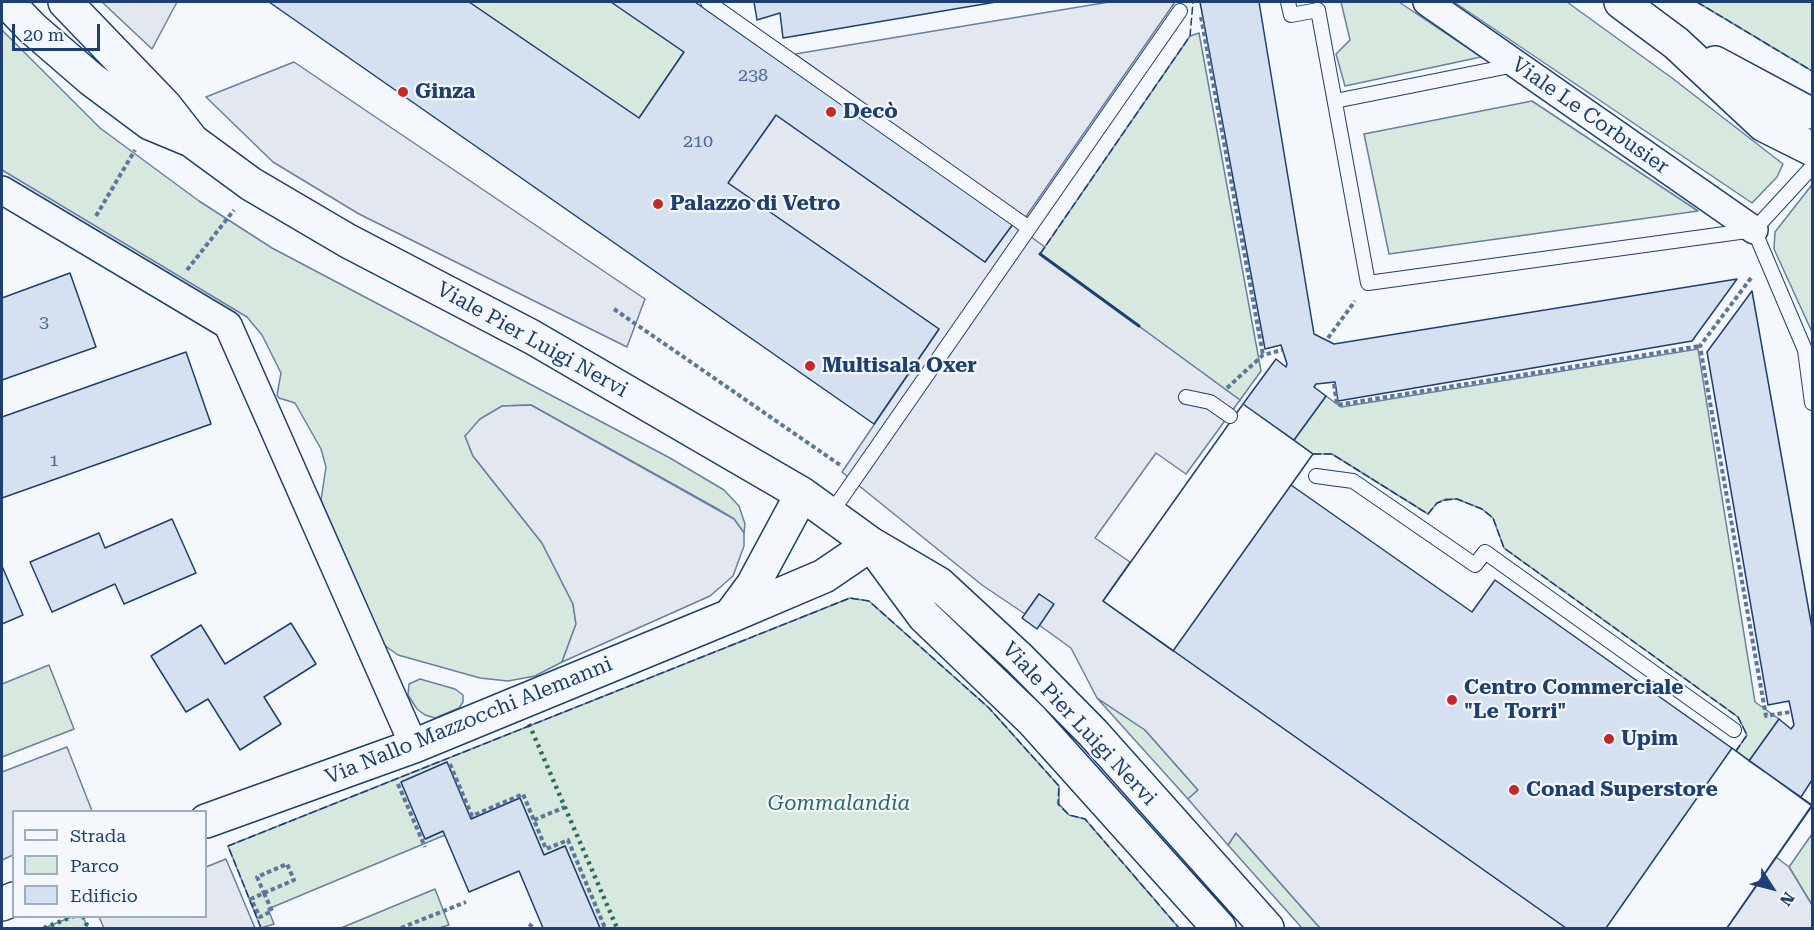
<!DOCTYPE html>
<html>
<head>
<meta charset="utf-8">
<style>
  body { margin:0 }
  #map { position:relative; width:1814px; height:930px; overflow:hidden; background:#f4f7fb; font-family:"Roboto Serif",serif }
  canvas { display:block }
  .frame { position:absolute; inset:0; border:3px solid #1d3f73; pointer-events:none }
  .legend { position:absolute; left:12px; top:810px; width:195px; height:108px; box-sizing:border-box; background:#f4f7fb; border:2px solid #9eadc5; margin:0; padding:8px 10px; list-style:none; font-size:18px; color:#1d3f73 }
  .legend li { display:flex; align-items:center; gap:12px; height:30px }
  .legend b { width:30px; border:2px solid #9eadc5 }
  .north { position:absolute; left:1742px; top:858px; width:60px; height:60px; -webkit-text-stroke:4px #f4f7fb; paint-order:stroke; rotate:126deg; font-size:16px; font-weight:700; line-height:24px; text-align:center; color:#1d3f73 }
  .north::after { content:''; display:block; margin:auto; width:21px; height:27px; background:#1d3f73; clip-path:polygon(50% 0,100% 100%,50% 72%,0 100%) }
  .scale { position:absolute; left:12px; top:24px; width:88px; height:27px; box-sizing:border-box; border:3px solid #1d3f73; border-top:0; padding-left:8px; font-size:18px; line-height:21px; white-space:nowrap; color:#1d3f73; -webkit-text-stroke:4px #f4f7fb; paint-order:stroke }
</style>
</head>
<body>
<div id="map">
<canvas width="1814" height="930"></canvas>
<div class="frame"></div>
<ul class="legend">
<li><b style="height:8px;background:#f4f7fb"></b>Strada</li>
<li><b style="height:16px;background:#d7e8df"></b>Parco</li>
<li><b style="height:16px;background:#d5e0f0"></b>Edificio</li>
</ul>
<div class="north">N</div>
<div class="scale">20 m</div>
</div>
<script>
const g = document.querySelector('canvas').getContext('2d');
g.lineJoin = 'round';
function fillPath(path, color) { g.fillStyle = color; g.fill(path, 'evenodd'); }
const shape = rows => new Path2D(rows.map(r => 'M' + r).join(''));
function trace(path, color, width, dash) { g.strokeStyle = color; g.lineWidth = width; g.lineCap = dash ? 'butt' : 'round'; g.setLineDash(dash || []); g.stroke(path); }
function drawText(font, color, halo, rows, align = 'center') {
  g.font = font + ' "Roboto Serif",serif'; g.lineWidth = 4.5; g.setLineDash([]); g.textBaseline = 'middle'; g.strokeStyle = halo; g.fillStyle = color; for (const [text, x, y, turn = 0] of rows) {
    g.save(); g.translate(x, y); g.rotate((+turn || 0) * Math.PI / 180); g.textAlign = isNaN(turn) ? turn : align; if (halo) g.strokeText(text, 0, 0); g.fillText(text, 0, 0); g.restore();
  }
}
const green = shape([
  [469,2,611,2,684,52,639,118,469,2],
  [1341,2,1399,2,1481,57,1345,86,1336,54,1350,40,1341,2],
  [1454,2,1567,2,1672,78,1783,164,1777,177,1752,203,1454,2],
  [1697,2,1812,2,1812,71,1697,2],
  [2,30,100,128,199,201,272,248,670,458,724,490,739,506,745,524,744,533,734,519,716,508,531,405,502,406,465,436,473,456,542,543,573,604,576,624,562,662,535,676,508,681,480,678,398,655,384,645,321,500,326,467,321,449,295,403,279,398,277,395,281,373,262,335,247,317,2,170,2,30],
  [1199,33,1261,371,1240,400,1040,254,1190,36,1199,33],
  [1532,101,1698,211,1389,254,1364,134,1532,101],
  [1811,186,1812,186,1812,332,1774,249,1775,232,1811,186],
  [1698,349,1755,702,1779,719,1749,761,1736,751,1747,735,1738,717,1504,548,1493,518,1482,509,1457,499,1446,499,1437,503,1428,514,1332,454,1313,454,1294,440,1326,396,1341,407,1698,349],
  [850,598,869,601,989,708,1059,786,1059,804,1069,815,1085,819,1179,928,600,928,565,846,544,855,520,798,471,819,447,762,426,839,443,831,445,835,268,909,274,924,261,928,228,846,850,598],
  [49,665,74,729,2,757,2,684,49,665],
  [420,679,455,689,463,695,463,702,459,708,435,718,425,715,417,709,408,695,409,684,420,679],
  [1097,698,1145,730,1198,790,1188,799,1097,698],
  [1236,833,1320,928,1302,928,1228,845,1236,833],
  [1812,834,1812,905,1789,867,1812,834],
  [435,889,449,925,439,928,341,928,435,889],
  [74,916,83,917,88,928,44,928,74,916]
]);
fillPath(green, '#d7e8df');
trace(green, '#687fa3', 1.5);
const parking = shape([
  [102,2,177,2,152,49,102,2],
  [1109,2,1175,2,1025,218,795,54,1109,2],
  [294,62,645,299,627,347,359,214,273,162,206,97,294,62],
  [776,115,985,262,1013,224,1045,247,1040,254,1240,400,1186,474,1156,453,1095,538,1130,562,1103,601,1566,928,1320,928,1236,833,1228,845,1188,799,1198,790,1145,730,1097,698,1071,648,1039,625,1053,604,1039,594,1025,614,982,585,842,472,939,329,728,183,776,115],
  [531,405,734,519,744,533,744,546,733,576,710,596,562,662,576,624,573,604,542,543,473,456,465,436,480,419,502,406,531,405],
  [67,747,92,811,14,812,13,855,2,860,2,772,67,747],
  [1776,857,1789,867,1812,905,1812,928,1727,928,1776,857],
  [226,859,255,928,104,928,99,917,206,916,206,867,226,859]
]);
fillPath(parking, '#e3e8f0');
trace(parking, '#687fa3', 1.5);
const building = shape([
  [269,2,469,2,639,118,684,52,611,2,695,2,1013,224,985,262,776,115,728,183,939,329,874,424,269,2],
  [754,2,996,2,783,38,780,13,757,20,754,2],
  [1200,2,1259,2,1314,334,1334,344,1737,279,1692,341,1338,401,1335,382,1316,384,1314,387,1326,396,1294,440,1243,404,1276,359,1286,367,1287,364,1281,345,1265,349,1200,2],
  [70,273,96,347,2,380,2,298,70,273],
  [1752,291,1812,628,1812,780,1801,797,1749,761,1779,719,1791,729,1794,725,1789,701,1768,705,1707,352,1752,291],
  [186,352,211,424,2,498,2,417,186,352],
  [1243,404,1313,454,1291,485,1472,612,1495,580,1812,805,1727,928,1566,928,1103,601,1243,404],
  [1243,404,1313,454,1173,651,1103,601,1243,404],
  [172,519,196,573,124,604,115,584,52,612,30,562,99,533,105,548,172,519],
  [2,566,23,615,2,624,2,566],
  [1039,594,1054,604,1037,629,1022,618,1039,594],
  [291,623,316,664,264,697,281,724,240,750,208,699,186,712,151,656,201,625,225,664,291,623],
  [1732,748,1812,806,1727,928,1606,928,1732,748],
  [447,762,471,819,520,798,544,855,565,846,600,928,543,928,519,871,469,892,443,831,425,839,401,782,447,762]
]);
fillPath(building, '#d5e0f0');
trace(building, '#1d3f73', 1.5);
const lane = shape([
  [708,2,1029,228],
  [1288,2,1291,15,1318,10,1368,283,1754,230,1812,167],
  [1335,101,1515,65],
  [1754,230,1805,350,1812,403],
  [1186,397,1210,402,1230,416],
  [1316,476,1353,481,1475,565,1485,552,1734,730],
  [831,513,1180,11]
]);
const street = shape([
  [1427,2,1754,230],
  [2,190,228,325,414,746]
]);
const secondary = shape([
  [7,2,32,28,91,79,150,123,191,140,251,184,348,241,532,337,802,494,871,544,939,584,1019,658,1093,733,1267,928],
  [65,2,165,106,190,138],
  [1621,2,1676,43,1764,125,1812,149],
  [1715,63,1806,112,1812,112],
  [879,555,924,616,1032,720,1219,928],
  [730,616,753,585,802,494],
  [206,821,414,746,730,616,824,576,871,544],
  [2,904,14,899]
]);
trace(lane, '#1d3f73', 16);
trace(street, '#1d3f73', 30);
trace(secondary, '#1d3f73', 36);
trace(shape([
  [1201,17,1263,355],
  [96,216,135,150],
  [187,270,234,210],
  [1751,278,1700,346,1766,716,1790,712],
  [614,309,840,465],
  [1328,338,1355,301],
  [1334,384,1337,405,1700,346],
  [1227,388,1263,355,1282,350],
  [450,764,472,816,523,794,546,849,568,840,605,928],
  [398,784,425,847],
  [534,820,565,807],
  [264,893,272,911,260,917,251,899,264,893,294,880,287,864,257,877,264,893],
  [529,924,534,928],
  [401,928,466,902]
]), '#5e769c', 4, [4.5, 3]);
trace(lane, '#f4f7fb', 14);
trace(street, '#f4f7fb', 27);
trace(secondary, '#f4f7fb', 33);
trace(shape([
  [529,724,617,928],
  [83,916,88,928],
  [44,928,74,916]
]), '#2c6c60', 4.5, [3, 4.5]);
trace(shape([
  [1697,2,1812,71],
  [1040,254,1190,36,1193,2],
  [1313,454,1332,454,1428,514,1437,503,1446,500,1457,499,1482,509,1493,518,1504,548,1738,717,1747,735,1736,751],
  [261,928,228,846,850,598,869,601,989,708,1059,786,1058,804,1069,815,1085,819,1179,928]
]), '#1d3f73', 1.5, [8, 3]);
trace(shape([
  [1040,254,1139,326]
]), '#1d3f73', 3);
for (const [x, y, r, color] of [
  [403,92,6,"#c62828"],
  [831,112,6,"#c62828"],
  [658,204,6,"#c62828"],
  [810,366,6,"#c62828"],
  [1452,700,6,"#c62828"],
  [1609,739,6,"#c62828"],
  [1514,790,6,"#c62828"]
]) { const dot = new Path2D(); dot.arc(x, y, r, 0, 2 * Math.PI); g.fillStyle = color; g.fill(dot); trace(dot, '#f4f7fb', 2); }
drawText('18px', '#4b6792', null, [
  ["238",753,76],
  ["210",698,142],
  ["3",44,323],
  ["1",54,461]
]);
drawText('bold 21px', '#1d3f73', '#f4f7fb', [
  ["Ginza",415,92],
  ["Decò",843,112],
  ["Palazzo di Vetro",670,204],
  ["Multisala Oxer",822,366],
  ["Centro Commerciale",1464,688],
  ["\"Le Torri\"",1464,712],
  ["Upim",1621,739],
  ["Conad Superstore",1526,790]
], 'left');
drawText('21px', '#1d3f73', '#f4f7fb', [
  ["Viale Le Corbusier",1590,116,35],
  ["Viale Pier Luigi Nervi",532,340,29],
  ["Via Nallo Mazzocchi Alemanni",469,721,-22],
  ["Viale Pier Luigi Nervi",1079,724,47]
]);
drawText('italic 21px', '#2c6c60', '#f4f7fb', [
  ["Gommalandia",839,804]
]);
</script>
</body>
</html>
